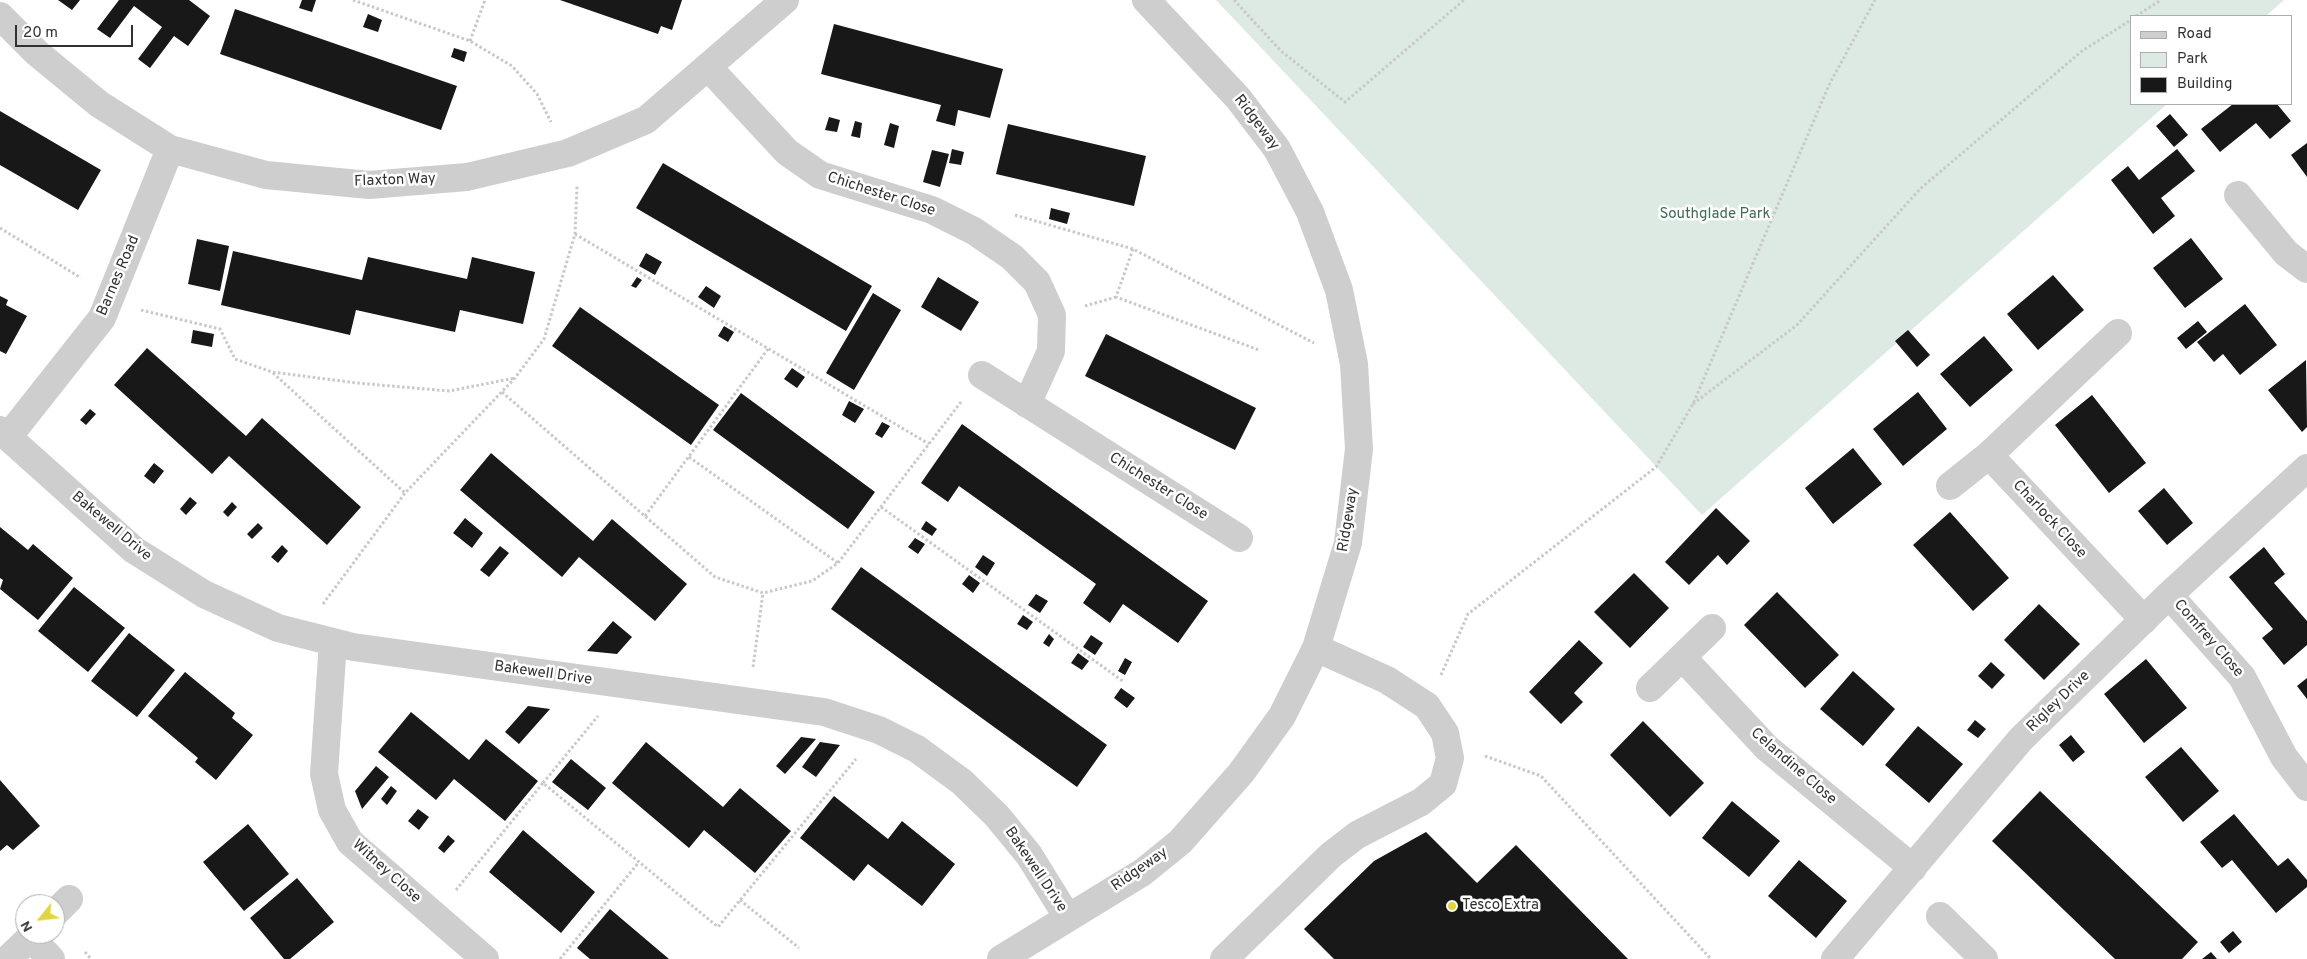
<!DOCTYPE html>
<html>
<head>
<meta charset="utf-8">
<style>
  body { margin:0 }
  #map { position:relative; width:2307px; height:959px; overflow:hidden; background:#fff; font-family:Overpass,sans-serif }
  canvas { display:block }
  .legend { position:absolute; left:2130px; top:15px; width:162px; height:90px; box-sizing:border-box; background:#fff; border:1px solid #adadad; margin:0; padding:6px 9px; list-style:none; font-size:15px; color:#313131 }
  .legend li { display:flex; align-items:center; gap:10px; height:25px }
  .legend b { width:25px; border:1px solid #adadad }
  .north { position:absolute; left:15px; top:894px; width:50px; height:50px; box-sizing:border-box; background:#fff; border:1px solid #adadad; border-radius:50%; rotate:241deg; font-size:14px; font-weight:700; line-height:20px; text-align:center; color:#313131 }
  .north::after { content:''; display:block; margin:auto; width:18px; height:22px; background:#e1d53a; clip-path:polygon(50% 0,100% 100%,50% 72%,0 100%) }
  .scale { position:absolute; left:15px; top:25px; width:118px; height:22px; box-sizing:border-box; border:2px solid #313131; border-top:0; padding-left:6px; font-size:15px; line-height:18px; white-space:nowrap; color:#313131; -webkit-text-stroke:4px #fff; paint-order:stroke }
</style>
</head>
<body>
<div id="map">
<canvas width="2307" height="959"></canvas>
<ul class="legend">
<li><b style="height:6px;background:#cecece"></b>Road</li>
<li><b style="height:14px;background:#ddeae3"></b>Park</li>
<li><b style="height:14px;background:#181818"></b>Building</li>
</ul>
<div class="north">N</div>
<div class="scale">20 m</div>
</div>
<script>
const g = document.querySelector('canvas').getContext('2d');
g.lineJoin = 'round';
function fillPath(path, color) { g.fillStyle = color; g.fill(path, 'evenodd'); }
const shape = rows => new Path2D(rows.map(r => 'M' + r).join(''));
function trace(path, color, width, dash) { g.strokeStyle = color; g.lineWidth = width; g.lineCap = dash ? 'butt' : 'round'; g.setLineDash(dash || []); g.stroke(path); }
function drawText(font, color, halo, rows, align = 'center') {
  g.font = font + ' Overpass,sans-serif'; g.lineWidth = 5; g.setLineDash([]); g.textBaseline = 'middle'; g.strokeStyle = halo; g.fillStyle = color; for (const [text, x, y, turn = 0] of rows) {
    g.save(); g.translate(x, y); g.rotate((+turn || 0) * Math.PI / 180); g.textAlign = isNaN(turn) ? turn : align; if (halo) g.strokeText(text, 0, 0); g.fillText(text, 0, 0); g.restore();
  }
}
fillPath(shape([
  [1216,0,2284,0,2266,16,2131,16,2131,104,2167,104,1702,515]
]), '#ddeae3');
fillPath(shape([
  [58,0,80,0,72,10],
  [119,0,189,0,210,16,188,46,174,36,150,68,138,59,162,27,134,6,110,38,97,29],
  [302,0,316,0,312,12,299,8],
  [560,0,682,0,672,30,661,26,658,34],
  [235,9,457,86,441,130,220,54],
  [368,14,382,20,378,32,363,27],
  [834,24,1003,69,990,118,958,110,955,126,936,121,941,105,821,74],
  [454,48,467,52,464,62,451,57],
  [2233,104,2277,104,2291,121,2270,139,2256,123,2220,152,2201,129],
  [0,111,101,170,78,210,0,165],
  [2170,114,2188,135,2174,147,2156,126],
  [829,117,840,120,837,132,825,130],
  [855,121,862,123,860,138,851,136],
  [890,123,899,126,894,148,884,145],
  [1008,124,1146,156,1134,206,996,174],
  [2307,143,2307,177,2291,155],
  [952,149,964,152,961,165,949,163],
  [2177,149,2195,171,2161,198,2175,216,2153,234,2111,180,2128,166,2139,180],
  [932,150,949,154,940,187,923,182],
  [663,163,872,286,846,331,636,208],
  [1051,208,1070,213,1067,224,1049,219],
  [2191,238,2223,279,2185,308,2153,268],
  [197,239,229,246,220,291,188,284],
  [233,251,362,280,368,257,467,279,472,257,535,272,523,324,460,310,455,332,356,310,350,335,221,305],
  [646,253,662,262,655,275,639,266],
  [2053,275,2084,310,2038,350,2007,314],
  [637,277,642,280,636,288,631,286],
  [938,277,979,302,961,331,921,307],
  [706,286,721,296,714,308,698,297],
  [873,293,901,310,854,390,826,373],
  [0,296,8,300,6,305,27,316,6,354,0,351],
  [2245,304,2277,345,2240,375,2223,354,2214,362,2197,342],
  [580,307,719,405,691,445,552,346],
  [2198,321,2207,332,2186,349,2177,338],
  [724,326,734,332,728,342,718,336],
  [193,330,214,334,212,347,191,343],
  [1908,330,1930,355,1917,367,1895,341],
  [1106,334,1256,408,1235,450,1085,376],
  [1984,336,2013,370,1970,407,1940,374],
  [147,348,246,436,262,418,361,507,327,545,229,456,212,474,114,385],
  [2306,360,2307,427,2302,432,2268,390],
  [792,368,805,377,797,388,784,379],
  [1918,392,1947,429,1903,466,1873,429],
  [741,393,875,492,848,529,713,430],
  [2092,395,2146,463,2109,493,2055,425],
  [849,401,864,409,855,423,842,415],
  [90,409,96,414,86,425,80,420],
  [882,422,890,426,882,438,875,434],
  [962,424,1208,601,1178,643,1123,604,1110,623,1083,603,1096,584,959,486,948,502,921,483],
  [1853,448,1882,484,1833,524,1805,488],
  [491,453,593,541,612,519,687,584,655,621,579,557,562,577,460,490],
  [154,463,164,471,154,484,144,476],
  [2164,488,2193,523,2167,545,2138,511],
  [190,497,197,503,186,515,180,509],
  [232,502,237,507,228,517,223,512],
  [1716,508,1750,541,1727,565,1718,555,1689,585,1665,562],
  [1950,512,2009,578,1973,611,1913,545],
  [465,518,483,533,472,548,453,533],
  [926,521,937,529,932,536,921,529],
  [258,523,263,528,252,539,247,534],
  [0,527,28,550,33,544,73,578,38,620,0,589,3,580,0,578],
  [915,538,925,544,918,554,908,547],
  [282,545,288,551,278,563,271,557],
  [500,546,509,553,489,577,480,570],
  [2264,547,2285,574,2274,583,2307,621,2307,645,2284,665,2262,638,2273,629,2229,577],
  [983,555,995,563,987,576,975,567],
  [861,567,1107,745,1077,787,831,609],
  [1634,573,1669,608,1630,648,1594,612],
  [969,575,980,583,973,593,962,584],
  [74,587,125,628,88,672,38,631],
  [1777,592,1839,655,1805,688,1744,625],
  [1036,594,1048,601,1040,613,1028,605],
  [2039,604,2080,644,2044,680,2004,640],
  [1023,615,1033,622,1027,630,1017,624],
  [613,621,632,637,617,654,587,651],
  [129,633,175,670,137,717,91,681],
  [1049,634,1054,639,1049,647,1043,643],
  [1091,635,1103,643,1095,655,1083,647],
  [1579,640,1603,663,1574,693,1583,702,1561,724,1529,692],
  [1078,653,1089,661,1082,670,1071,663],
  [1125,658,1132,662,1125,675,1118,671],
  [2146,659,2187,708,2144,743,2104,694],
  [1991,662,2005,675,1992,689,1978,676],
  [1853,671,1895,709,1863,746,1820,709],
  [185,672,235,713,232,718,253,735,216,780,195,762,198,758,148,716],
  [2307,678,2307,699,2297,686],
  [1121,688,1135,698,1127,708,1114,698],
  [528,706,550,709,519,744,505,732],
  [411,712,469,760,486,739,538,781,505,821,454,779,436,800,378,752],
  [1975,720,1986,729,1978,738,1967,730],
  [1643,721,1704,783,1670,817,1610,755],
  [1918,726,1963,764,1929,803,1885,765],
  [2071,735,2085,752,2073,762,2059,745],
  [801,737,816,739,785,774,776,766],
  [646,742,723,807,740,788,791,831,755,873,704,830,689,848,612,783],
  [820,742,840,745,816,777,802,767],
  [2181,747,2219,791,2183,822,2145,777],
  [571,759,606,788,588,810,552,782],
  [376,766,389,777,362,809,355,791],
  [0,780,40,826,13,850,7,845,0,851],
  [391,786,397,791,387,805,381,799],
  [2040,791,2198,942,2182,959,2115,959,1992,841],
  [834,796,888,839,902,821,955,864,922,906,868,864,854,881,800,838],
  [1732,801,1780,841,1749,877,1702,838],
  [418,809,429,817,419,830,408,821],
  [2234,814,2278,866,2288,858,2307,880,2307,887,2276,913,2232,860,2222,868,2200,842],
  [248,824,289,874,244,911,203,862],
  [523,830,595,892,561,933,489,872],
  [1426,832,1477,883,1516,845,1628,959,1334,959,1304,929,1374,861],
  [448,835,455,841,444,853,438,848],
  [1799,860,1847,901,1816,938,1768,896],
  [297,878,334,922,290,959,284,959,250,918],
  [610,909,636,931,669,959,590,959,577,948],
  [2233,931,2242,942,2229,953,2220,942],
  [2211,952,2217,959,2202,959]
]), '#181818');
trace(shape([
  [353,0,470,41,512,66,537,94,551,122],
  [1234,0,1281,51,1345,102,1464,0],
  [2136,16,2161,0],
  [470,41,485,0],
  [1015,215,1133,249,1314,343],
  [0,228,81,278],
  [575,234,929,444],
  [1133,249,1116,297,1259,350],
  [1085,306,1116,297],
  [141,310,220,329,235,359,272,372,357,383,449,391,515,378],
  [273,373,405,493],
  [502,392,715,577,763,593,812,581,838,563,961,402],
  [1693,404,1797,325,1920,189,2082,51,2131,20],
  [689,457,838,563],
  [881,507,1124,682],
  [645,516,768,349],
  [323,604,405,493,515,378,544,339,575,234,577,186],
  [753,667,763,593],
  [1441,675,1468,614,1656,467,1693,404,1829,85,1875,0],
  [1485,756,1541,776,1711,959],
  [543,783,598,716],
  [456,890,543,783,718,927,856,759],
  [740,900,799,948],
  [85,952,91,959],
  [560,959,639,862]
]), '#c8c8c8', 3, [2.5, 2.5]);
trace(shape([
  [0,16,37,53,99,104,170,149,266,175,369,185,467,177,568,153,646,120,785,0],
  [708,67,787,152,820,175,932,210,974,231,1012,257,1037,282,1052,315,1051,351,1027,404],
  [2238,195,2286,253,2307,269],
  [982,375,1239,538],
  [0,430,134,550,204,594,278,628,353,647,824,712,879,730,917,749,962,782,997,816,1029,855,1068,918],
  [8,437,102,318,170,149],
  [1989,455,2118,333],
  [1950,486,1989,455,2144,620],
  [2169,595,2242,677,2284,757,2307,787],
  [333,642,324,774,332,810,350,842,485,959],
  [1682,657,1767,748,1913,868],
  [1650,688,1712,628],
  [55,913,69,899],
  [1940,916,1984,959],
  [30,937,51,959],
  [8,959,34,934],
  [1001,959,1143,872,1180,842,1241,773,1282,716,1316,648,1348,543,1359,449,1354,364,1339,290,1310,212,1277,149,1238,98,1146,0],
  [1224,959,1331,855,1357,835,1421,802,1443,784,1450,758,1445,733,1427,706,1387,680,1316,648],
  [1835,959,2021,739,2169,595,2307,468]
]), '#cecece', 28);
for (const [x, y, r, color] of [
  [1452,906,5,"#e1d53a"]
]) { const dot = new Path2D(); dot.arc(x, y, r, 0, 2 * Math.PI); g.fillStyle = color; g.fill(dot); trace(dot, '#fff', 2); }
drawText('15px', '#313131', '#fff', [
  ["Ridgeway",1256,123,53],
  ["Flaxton Way",395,181,-2],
  ["Chichester Close",881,195,18],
  ["Barnes Road",119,276,-67],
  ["Chichester Close",1158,487,32],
  ["Ridgeway",1349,520,-81],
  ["Charlock Close",2049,520,47],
  ["Bakewell Drive",111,527,40],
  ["Comfrey Close",2208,639,49],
  ["Bakewell Drive",543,674,8],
  ["Rigley Drive",2059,702,-44],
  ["Celandine Close",1793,767,41],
  ["Bakewell Drive",1035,870,56],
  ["Ridgeway",1140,870,-35],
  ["Witney Close",386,872,42]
]);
drawText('15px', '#3f6c57', '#fff', [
  ["Southglade Park",1715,215]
]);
drawText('15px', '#313131', '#fff', [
  ["Tesco Extra",1462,906]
], 'left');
</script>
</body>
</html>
